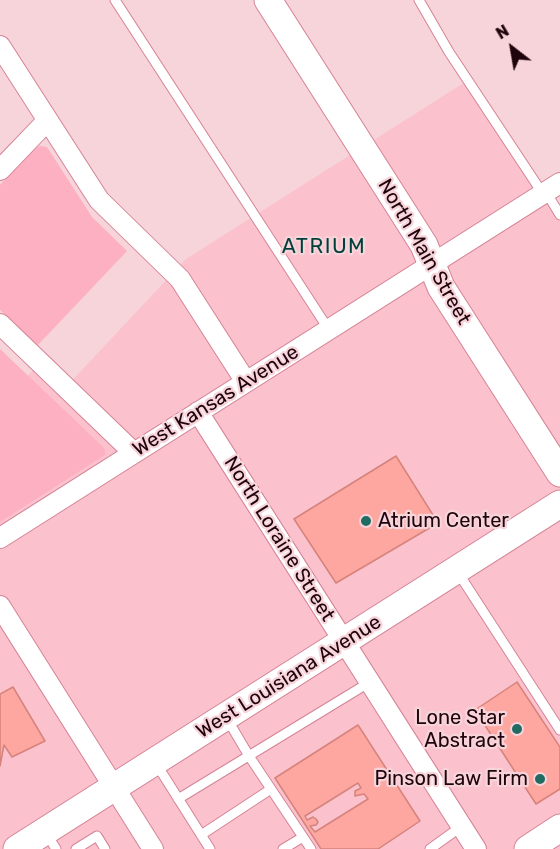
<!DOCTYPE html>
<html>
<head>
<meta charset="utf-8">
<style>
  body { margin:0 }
  #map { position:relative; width:560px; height:849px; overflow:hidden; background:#f7d3da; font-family:Rubik,sans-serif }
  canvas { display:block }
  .north { position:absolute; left:482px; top:18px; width:60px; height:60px; -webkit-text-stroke:4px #f7d3da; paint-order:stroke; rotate:329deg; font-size:16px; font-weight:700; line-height:24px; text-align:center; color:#1f040c }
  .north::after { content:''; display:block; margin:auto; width:21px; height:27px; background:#1f040c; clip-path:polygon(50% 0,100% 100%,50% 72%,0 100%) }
</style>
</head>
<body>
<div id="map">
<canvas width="560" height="849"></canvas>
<div class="north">N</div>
</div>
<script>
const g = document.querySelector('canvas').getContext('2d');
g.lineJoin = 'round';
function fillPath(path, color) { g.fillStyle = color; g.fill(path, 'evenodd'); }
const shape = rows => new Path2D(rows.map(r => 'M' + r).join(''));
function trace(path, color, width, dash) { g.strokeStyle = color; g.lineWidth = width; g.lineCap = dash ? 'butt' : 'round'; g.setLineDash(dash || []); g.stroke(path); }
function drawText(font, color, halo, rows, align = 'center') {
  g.font = font + ' Rubik,sans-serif'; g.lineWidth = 4.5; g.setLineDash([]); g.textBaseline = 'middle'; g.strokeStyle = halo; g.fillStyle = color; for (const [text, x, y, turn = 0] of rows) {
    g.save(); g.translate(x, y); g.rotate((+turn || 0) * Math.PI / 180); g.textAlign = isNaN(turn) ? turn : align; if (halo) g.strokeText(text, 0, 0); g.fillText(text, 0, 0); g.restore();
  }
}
fillPath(shape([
  [470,79,560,222,560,849,0,849,0,405,40,363,66,387,186,259]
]), '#fbc2ce');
fillPath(shape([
  [40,146,47,147,92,217,127,251,37,346,0,310,0,185,35,148],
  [0,349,102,446,105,450,105,455,0,522]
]), '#fdb0c1');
const building = shape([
  [396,456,438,523,336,583,294,519,396,456],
  [517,682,560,747,560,789,536,804,475,710,517,682],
  [13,687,45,741,12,757,4,745,0,766,0,694,13,687],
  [358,725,420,821,378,849,321,849,275,778,358,725],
  [358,783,361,788,355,791,355,796,364,794,368,799,315,832,310,826,316,825,318,822,316,819,313,817,307,820,305,816,358,783]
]);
fillPath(building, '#fda7a0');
trace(building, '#d5837c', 1.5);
const lane = shape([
  [115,0,329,330],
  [419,0,449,52,543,194],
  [546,192,560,215],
  [457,571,560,730],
  [226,717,249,756,311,849],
  [157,765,210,849],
  [178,799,370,682],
  [46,833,56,849],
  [201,835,271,789],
  [76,849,97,836,105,849],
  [283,849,303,837],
  [430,849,462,826]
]);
const street = shape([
  [0,46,99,200,180,279,246,382],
  [0,170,47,121],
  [0,324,134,453],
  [198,412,476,849],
  [0,538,560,183],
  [0,606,153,849]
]);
const secondary = shape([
  [268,0,424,245,441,287,560,473],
  [17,849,560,504],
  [528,849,560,828]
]);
trace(lane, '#d58396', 11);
trace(street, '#d58396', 22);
trace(secondary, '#d58396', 29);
trace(lane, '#fff', 9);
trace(street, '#fff', 20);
trace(secondary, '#fff', 27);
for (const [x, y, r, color] of [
  [366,521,6,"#226b63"],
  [517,729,6,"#226b63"],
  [540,779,6,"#226b63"]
]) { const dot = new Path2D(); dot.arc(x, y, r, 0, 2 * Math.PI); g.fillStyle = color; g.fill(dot); trace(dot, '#f7d3da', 2); }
drawText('20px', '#1f040c', '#f7d3da', [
  ["North Main Street",424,252,60],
  ["West Kansas Avenue",216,401,-32],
  ["North Loraine Street",279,539,58],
  ["West Louisiana Avenue",289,677,-32]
]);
drawText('20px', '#1f040c', '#f7d3da', [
  ["Atrium Center",378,521,"left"],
  ["Lone Star",505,718],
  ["Abstract",505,741],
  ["Pinson Law Firm",528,779]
], 'right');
g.letterSpacing = '1.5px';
drawText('21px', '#003f3a', '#f7d3da', [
  ["ATRIUM",324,247]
]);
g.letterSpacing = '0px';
</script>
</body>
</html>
